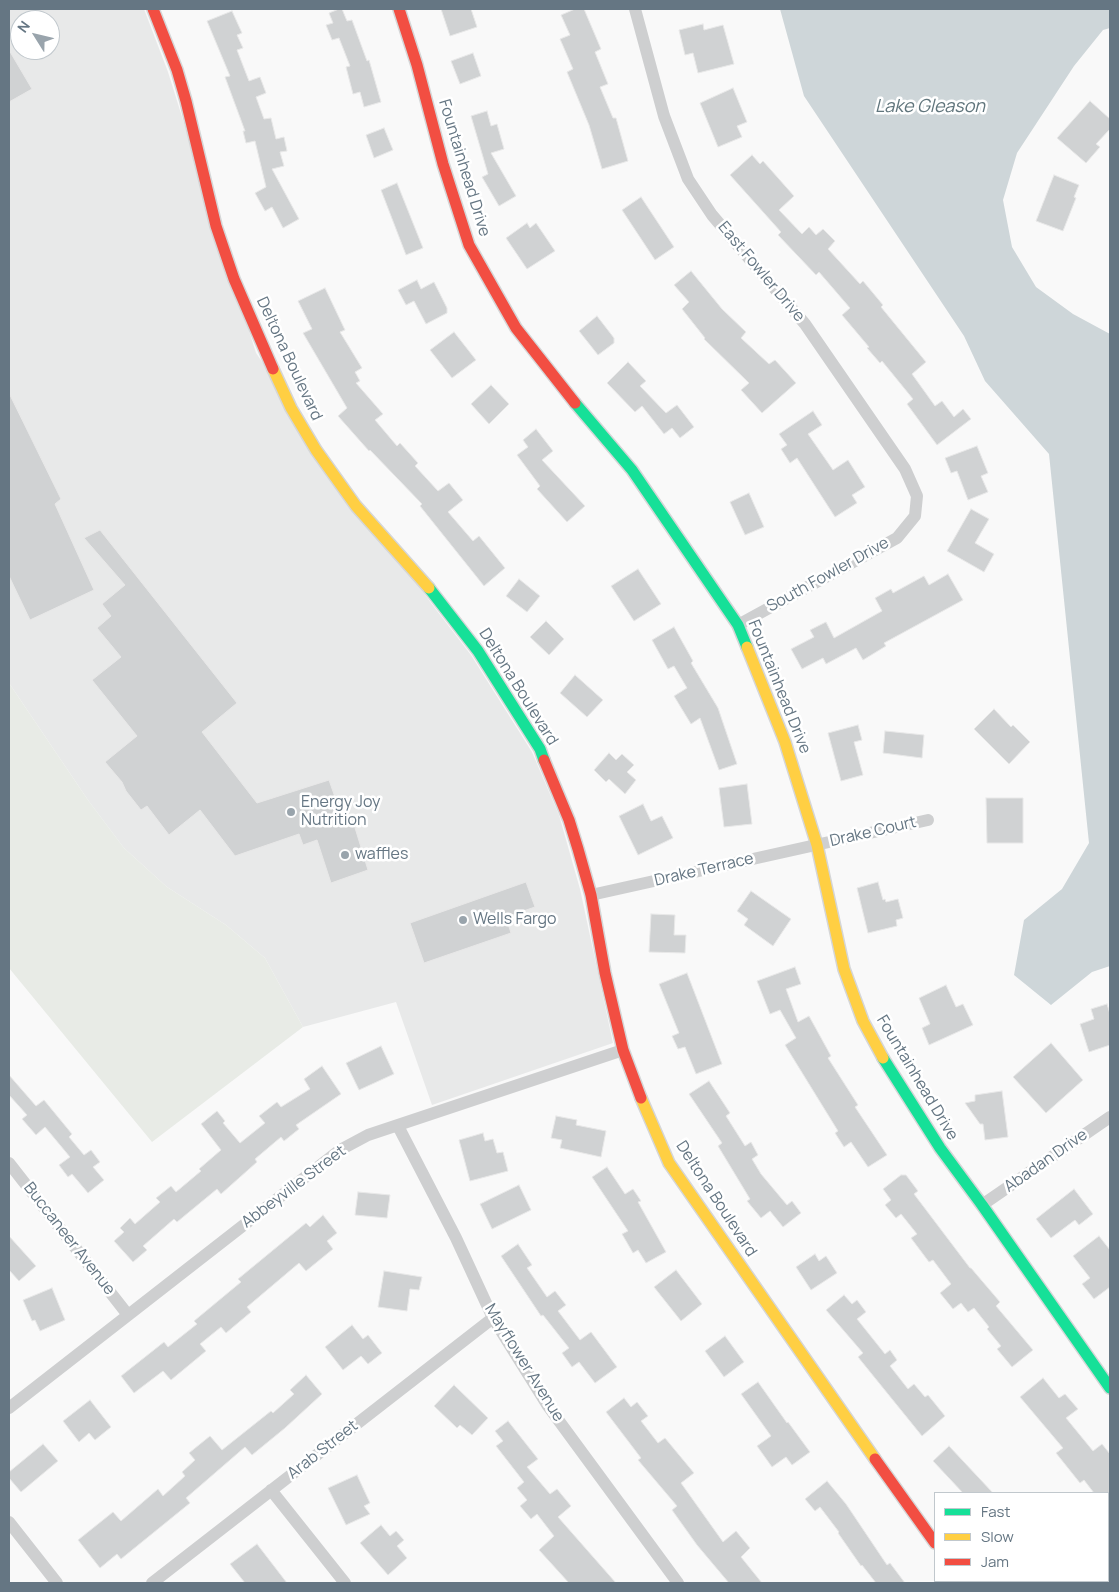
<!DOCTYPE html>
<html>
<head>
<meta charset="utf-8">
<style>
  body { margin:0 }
  #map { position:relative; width:1119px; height:1592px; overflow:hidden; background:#f9f9f9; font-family:Manrope,sans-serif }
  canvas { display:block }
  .frame { position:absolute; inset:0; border:10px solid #657683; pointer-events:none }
  .legend { position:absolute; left:934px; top:1492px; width:175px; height:90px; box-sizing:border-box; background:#fff; border:1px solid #c1c8cd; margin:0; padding:6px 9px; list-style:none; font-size:15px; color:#657683 }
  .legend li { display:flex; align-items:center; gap:10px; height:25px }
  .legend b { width:25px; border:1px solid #c1c8cd }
  .north { position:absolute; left:10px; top:10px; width:50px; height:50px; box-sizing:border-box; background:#fff; border:1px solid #c1c8cd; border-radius:50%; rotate:306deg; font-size:14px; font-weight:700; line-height:20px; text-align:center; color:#657683 }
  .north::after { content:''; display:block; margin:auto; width:18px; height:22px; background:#99a4ac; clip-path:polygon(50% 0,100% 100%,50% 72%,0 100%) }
</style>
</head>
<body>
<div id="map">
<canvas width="1119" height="1592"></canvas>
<div class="frame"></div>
<ul class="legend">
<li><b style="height:6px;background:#16e098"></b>Fast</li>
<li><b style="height:6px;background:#ffcf43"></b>Slow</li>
<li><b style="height:6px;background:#f24e42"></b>Jam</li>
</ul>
<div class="north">N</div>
</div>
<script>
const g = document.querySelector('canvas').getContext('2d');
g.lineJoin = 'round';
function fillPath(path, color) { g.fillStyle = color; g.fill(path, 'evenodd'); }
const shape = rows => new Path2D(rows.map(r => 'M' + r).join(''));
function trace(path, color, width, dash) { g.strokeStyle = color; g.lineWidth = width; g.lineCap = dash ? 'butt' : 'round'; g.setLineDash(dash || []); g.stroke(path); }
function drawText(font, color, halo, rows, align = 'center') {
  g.font = font + ' Manrope,sans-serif'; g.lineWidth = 5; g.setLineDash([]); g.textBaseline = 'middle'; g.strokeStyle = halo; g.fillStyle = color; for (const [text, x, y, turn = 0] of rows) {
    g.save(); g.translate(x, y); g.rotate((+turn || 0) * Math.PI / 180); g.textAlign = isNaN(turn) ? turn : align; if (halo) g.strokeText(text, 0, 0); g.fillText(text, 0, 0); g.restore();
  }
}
fillPath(shape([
  [9,9,144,9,168,72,256,353,431,603,471,655,532,752,559,815,580,889,613,1043,432,1105,396,1002,303,1027,265,958,226,925,167,887,124,848,88,800,9,683],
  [20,20,50,20,50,50,20,50]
]), '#e8e9e9');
fillPath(shape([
  [9,683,88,800,124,848,167,887,226,925,265,958,303,1027,152,1142,9,968]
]), '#e8ebe6');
fillPath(shape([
  [780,9,1110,9,1110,28,1103,30,1074,66,1017,153,1003,200,1012,247,1036,287,1073,314,1110,334,1110,966,1092,972,1051,1005,1014,975,1024,920,1062,889,1089,843,1049,454,985,381,964,336,804,96]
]), '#ced6d9');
const building = shape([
  [339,9,342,9,347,21,352,20,367,61,369,60,381,102,364,107,360,92,353,94,346,67,350,66,339,38,332,40,326,25,333,23,329,13,339,9],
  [441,9,471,9,477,27,450,36,441,9],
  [575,9,584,9,601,49,595,52,608,84,600,87,613,118,616,118,628,161,602,169,589,125,567,72,573,69,560,39,570,35,561,15,575,9],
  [232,11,242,33,237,35,243,48,237,50,249,81,260,77,266,93,256,97,264,119,271,118,276,139,284,137,287,151,280,152,284,166,272,169,299,219,283,228,272,207,265,211,255,193,266,187,255,141,246,143,243,131,245,131,225,77,230,76,207,21,232,11],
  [703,24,704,30,723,25,734,64,698,73,693,53,685,55,679,30,703,24],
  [9,50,32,89,9,102,9,50],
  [473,53,481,76,460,84,451,61,473,53],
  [733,88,747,122,737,126,742,137,718,147,700,103,733,88],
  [1090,101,1110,119,1110,129,1096,144,1100,147,1086,163,1057,138,1090,101],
  [487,111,491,126,497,124,504,149,491,153,516,196,499,206,482,177,488,174,471,116,487,111],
  [384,128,393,150,374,158,366,135,384,128],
  [752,155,760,164,763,161,794,196,779,210,802,234,809,227,816,235,823,229,835,241,828,249,860,284,863,281,883,305,881,307,926,362,912,374,935,406,942,401,954,417,963,409,971,419,937,445,907,404,913,399,882,361,880,363,867,348,869,347,842,315,850,308,819,272,816,275,778,235,781,232,730,175,752,155],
  [1054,175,1079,185,1074,197,1076,198,1063,231,1036,221,1054,175],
  [397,183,423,248,406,255,381,190,397,183],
  [641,197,674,247,655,260,622,210,641,197],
  [527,223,530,228,536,223,555,251,527,269,506,238,527,223],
  [691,271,722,309,746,332,741,338,769,364,775,360,796,383,762,413,741,390,749,383,704,339,705,338,682,309,689,302,674,285,691,271],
  [417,280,421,289,434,282,447,308,447,313,426,324,414,301,406,305,398,290,417,280],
  [325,288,345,330,340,332,362,368,355,372,360,381,356,383,383,414,375,420,397,446,400,443,418,463,415,466,438,491,449,483,463,500,448,512,473,541,479,536,505,568,484,586,420,506,422,504,370,450,369,451,338,416,347,408,303,333,312,329,298,301,325,288],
  [597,316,614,338,614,343,598,355,579,331,597,316],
  [454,332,476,360,452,378,430,350,454,332],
  [628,362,646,381,640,386,666,413,677,405,694,427,680,438,672,428,664,434,642,406,635,412,607,383,628,362],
  [491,385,509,404,489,424,471,404,491,385],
  [9,393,61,499,55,504,94,590,30,620,9,576,9,393],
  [813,411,822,425,808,434,833,470,848,460,865,487,852,495,857,503,835,517,797,458,790,463,781,449,787,445,779,434,813,411],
  [536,429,553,451,542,460,585,506,567,522,537,489,540,486,517,455,528,447,523,440,536,429],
  [977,446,988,473,981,476,988,492,968,500,957,471,951,473,945,458,977,446],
  [749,493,764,527,745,535,730,502,749,493],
  [971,509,989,519,975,543,994,554,984,572,947,551,971,509],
  [100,530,237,703,202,732,257,803,329,780,343,820,352,818,368,870,331,883,317,840,303,845,299,834,235,856,200,810,169,835,147,806,141,810,126,791,122,782,105,762,137,736,92,680,121,657,97,628,111,616,102,604,125,585,84,538,100,530],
  [638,569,661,604,634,621,611,586,638,569],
  [948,574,963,600,884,643,886,646,863,660,856,648,826,664,823,658,802,669,791,649,814,637,810,630,826,622,834,638,882,611,875,598,891,589,893,593,924,576,929,585,948,574],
  [519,579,540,596,527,612,506,596,519,579],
  [546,621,564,639,549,655,530,637,546,621],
  [674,627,693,661,691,663,718,708,737,764,719,770,700,718,691,724,674,696,687,688,674,666,668,669,652,640,674,627],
  [575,675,603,700,587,717,560,693,575,675],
  [994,709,1011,727,1013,725,1030,742,1009,764,974,729,994,709],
  [858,725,862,740,854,742,863,775,841,781,828,733,858,725],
  [885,731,924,735,922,758,883,753,885,731],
  [609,753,616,760,622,754,634,765,627,772,636,780,625,794,609,779,606,782,594,770,609,753],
  [747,784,752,824,724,827,719,788,747,784],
  [986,798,1023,798,1023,843,987,843,986,798],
  [643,804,651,821,662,816,673,838,638,855,619,816,643,804],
  [526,882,535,907,506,917,511,933,424,963,410,923,526,882],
  [878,882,883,900,885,899,886,902,898,899,903,918,896,920,897,926,868,933,857,888,878,882],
  [751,891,791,919,773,946,744,925,748,919,737,911,751,891],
  [651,914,675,915,674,935,686,935,685,953,649,952,651,914],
  [795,967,801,984,786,989,798,1022,809,1016,831,1056,828,1058,858,1105,855,1107,887,1155,868,1167,851,1142,844,1147,835,1133,838,1131,785,1045,796,1038,780,1010,770,1014,757,981,795,967],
  [687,973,722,1064,696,1074,685,1047,678,1049,672,1036,679,1033,659,984,687,973],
  [946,985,956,1007,963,1004,973,1025,929,1045,922,1028,930,1024,919,998,946,985],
  [1107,1004,1110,1014,1110,1045,1089,1052,1080,1024,1094,1019,1091,1009,1107,1004],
  [1051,1043,1083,1080,1046,1113,1013,1077,1051,1043],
  [381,1046,394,1074,359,1090,346,1063,381,1046],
  [322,1066,341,1094,296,1125,299,1129,284,1141,281,1137,255,1159,257,1162,221,1194,217,1189,177,1222,174,1219,143,1246,147,1250,133,1262,114,1241,124,1232,120,1228,130,1218,135,1224,160,1202,156,1198,171,1186,176,1192,201,1171,199,1169,221,1150,201,1124,217,1111,225,1121,223,1123,240,1143,265,1123,259,1116,277,1102,281,1107,310,1089,304,1079,322,1066],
  [9,1075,36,1106,44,1100,72,1134,69,1137,84,1155,91,1150,100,1162,93,1167,104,1180,88,1193,72,1174,68,1177,59,1165,70,1157,45,1127,36,1135,22,1119,27,1115,9,1095,9,1075],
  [709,1081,730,1113,726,1116,745,1146,751,1142,758,1155,752,1159,761,1174,787,1205,792,1201,801,1213,783,1227,770,1211,761,1218,747,1201,750,1199,718,1146,722,1143,689,1094,709,1081],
  [1002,1091,1008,1137,985,1140,983,1124,980,1124,965,1103,975,1101,975,1095,1002,1091],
  [556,1116,577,1120,576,1125,606,1131,601,1157,560,1148,562,1140,551,1138,556,1116],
  [483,1133,485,1141,493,1139,497,1153,503,1152,508,1171,470,1181,459,1140,483,1133],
  [607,1167,625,1194,633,1189,641,1201,638,1202,666,1252,646,1263,638,1250,633,1253,622,1234,628,1231,592,1177,607,1167],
  [901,1175,906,1175,918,1191,914,1194,970,1268,971,1268,1000,1302,996,1306,1033,1350,1012,1367,997,1349,1001,1346,987,1329,989,1327,974,1308,968,1312,961,1303,953,1309,940,1293,951,1284,933,1260,929,1262,911,1238,917,1234,901,1214,896,1218,885,1205,891,1200,883,1189,901,1175],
  [519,1185,531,1210,492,1229,480,1204,519,1185],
  [1074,1189,1093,1214,1079,1225,1075,1220,1051,1238,1036,1219,1074,1189],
  [358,1192,390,1195,387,1218,355,1215,358,1192],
  [323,1215,337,1233,327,1241,333,1249,306,1271,299,1263,247,1307,251,1312,226,1333,221,1327,200,1344,206,1351,171,1380,163,1371,134,1393,121,1376,164,1342,168,1347,197,1324,194,1321,241,1282,238,1279,306,1223,310,1227,323,1215],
  [9,1236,36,1266,19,1281,9,1270,9,1236],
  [1099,1236,1110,1250,1110,1287,1094,1299,1082,1284,1090,1278,1073,1256,1099,1236],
  [518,1244,532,1265,527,1268,547,1297,555,1291,566,1305,558,1311,580,1340,591,1332,617,1367,595,1383,579,1362,572,1367,562,1353,569,1348,543,1315,541,1316,501,1256,518,1244],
  [815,1254,819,1261,826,1256,837,1273,811,1290,796,1267,815,1254],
  [676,1270,702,1304,681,1321,654,1287,676,1270],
  [384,1271,422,1277,419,1290,410,1289,407,1311,378,1307,384,1271],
  [52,1288,65,1320,40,1331,35,1320,32,1321,23,1300,52,1288],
  [844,1295,852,1304,857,1300,866,1312,857,1319,885,1354,890,1350,897,1360,890,1366,908,1389,914,1384,925,1397,928,1395,945,1416,922,1436,858,1357,863,1353,826,1310,844,1295],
  [352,1325,363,1339,368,1335,382,1353,368,1364,361,1356,343,1370,325,1347,352,1325],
  [725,1336,744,1362,724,1377,705,1351,725,1336],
  [306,1375,322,1394,285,1428,252,1455,245,1447,186,1498,190,1503,121,1559,117,1554,100,1568,78,1540,113,1512,121,1521,158,1489,163,1496,185,1476,182,1472,195,1460,189,1453,210,1436,222,1450,271,1411,273,1413,294,1394,290,1390,306,1375],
  [1043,1378,1059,1398,1065,1394,1078,1409,1066,1418,1093,1451,1102,1444,1110,1454,1110,1493,1094,1493,1084,1480,1080,1483,1056,1453,1063,1448,1020,1397,1043,1378],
  [758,1382,787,1423,788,1422,810,1452,792,1465,786,1457,772,1467,757,1446,771,1436,741,1394,758,1382],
  [454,1385,488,1418,472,1435,460,1425,457,1428,434,1406,454,1385],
  [624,1398,631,1407,637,1402,648,1416,641,1421,658,1443,665,1438,694,1473,681,1483,723,1542,736,1531,750,1548,741,1557,762,1583,729,1583,697,1545,672,1510,677,1506,638,1460,641,1458,606,1412,624,1398],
  [90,1400,111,1427,95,1440,89,1433,79,1442,63,1421,90,1400],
  [508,1421,538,1459,527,1467,550,1494,557,1489,571,1506,558,1517,616,1583,569,1583,539,1550,554,1536,537,1514,531,1519,520,1506,527,1500,517,1488,524,1482,496,1446,503,1441,495,1431,508,1421],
  [43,1444,58,1461,21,1492,9,1478,9,1472,43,1444],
  [949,1446,993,1493,963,1493,933,1461,949,1446],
  [357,1475,370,1503,364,1506,370,1514,346,1525,328,1488,357,1475],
  [827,1481,846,1504,887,1565,890,1563,905,1583,876,1583,862,1565,861,1566,838,1533,839,1532,820,1507,815,1511,805,1499,827,1481],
  [381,1525,390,1536,396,1531,404,1540,397,1546,407,1558,388,1575,360,1543,381,1525],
  [257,1544,287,1583,245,1583,230,1564,257,1544]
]);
fillPath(building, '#d0d2d3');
trace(building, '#e8e8e8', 1);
const fast = shape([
  [575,403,632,470,738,625,747,647],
  [429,588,478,651,540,749,544,760],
  [883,1058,940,1148,982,1205,1110,1388],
  [962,1581,964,1583]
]);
const slow = shape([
  [273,369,291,408,316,450,356,506,429,588],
  [747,647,785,742,817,845,844,969,863,1021,883,1058],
  [641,1098,669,1163,875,1459]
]);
const jam = shape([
  [153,9,177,70,186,101,216,226,234,279,273,369],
  [399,9,417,65,443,164,469,245,516,328,575,403],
  [544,760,569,820,578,849,591,895,605,973,623,1050,641,1098],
  [875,1459,935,1543]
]);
trace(fast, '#d5d6d7', 14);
trace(slow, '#d5d6d7', 14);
trace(jam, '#d5d6d7', 14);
trace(shape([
  [635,9,664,116,688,179,712,215,805,324,905,469,917,496,915,516,897,538,738,625],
  [591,895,928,820],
  [398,1126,456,1238,493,1318,548,1406,678,1583],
  [9,1163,128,1315],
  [982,1205,1110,1117],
  [9,1408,340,1150,368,1135,623,1050],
  [271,1490,345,1583],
  [9,1522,57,1583],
  [152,1583,493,1318]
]), '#cecfd0', 12);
trace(fast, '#16e098', 11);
trace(slow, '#ffcf43', 11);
trace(jam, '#f24e42', 11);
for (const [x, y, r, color] of [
  [291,812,5,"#99a4ac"],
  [345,855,5,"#99a4ac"],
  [463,920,5,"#99a4ac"]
]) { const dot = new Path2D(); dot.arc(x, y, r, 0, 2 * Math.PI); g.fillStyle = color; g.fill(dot); trace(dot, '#fff', 2); }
drawText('16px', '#657683', '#fff', [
  ["Fountainhead Drive",464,168,73],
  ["East Fowler Drive",761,272,50],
  ["Deltona Boulevard",289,359,65],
  ["South Fowler Drive",828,575,-29],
  ["Deltona Boulevard",518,687,58],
  ["Fountainhead Drive",779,687,68],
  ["Drake Court",873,832,-13],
  ["Drake Terrace",704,870,-13],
  ["Fountainhead Drive",917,1078,59],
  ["Abadan Drive",1046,1161,-35],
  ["Abbeyville Street",294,1187,-37],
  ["Deltona Boulevard",716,1199,57],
  ["Buccaneer Avenue",69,1239,52],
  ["Mayflower Avenue",524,1363,58],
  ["Arab Street",323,1450,-38]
]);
drawText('16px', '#657683', '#fff', [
  ["Energy Joy",301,803],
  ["Nutrition",301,821],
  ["waffles",355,855],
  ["Wells Fargo",473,920]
], 'left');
drawText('italic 18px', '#60757c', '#fff', [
  ["Lake Gleason",930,107]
]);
</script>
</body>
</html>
